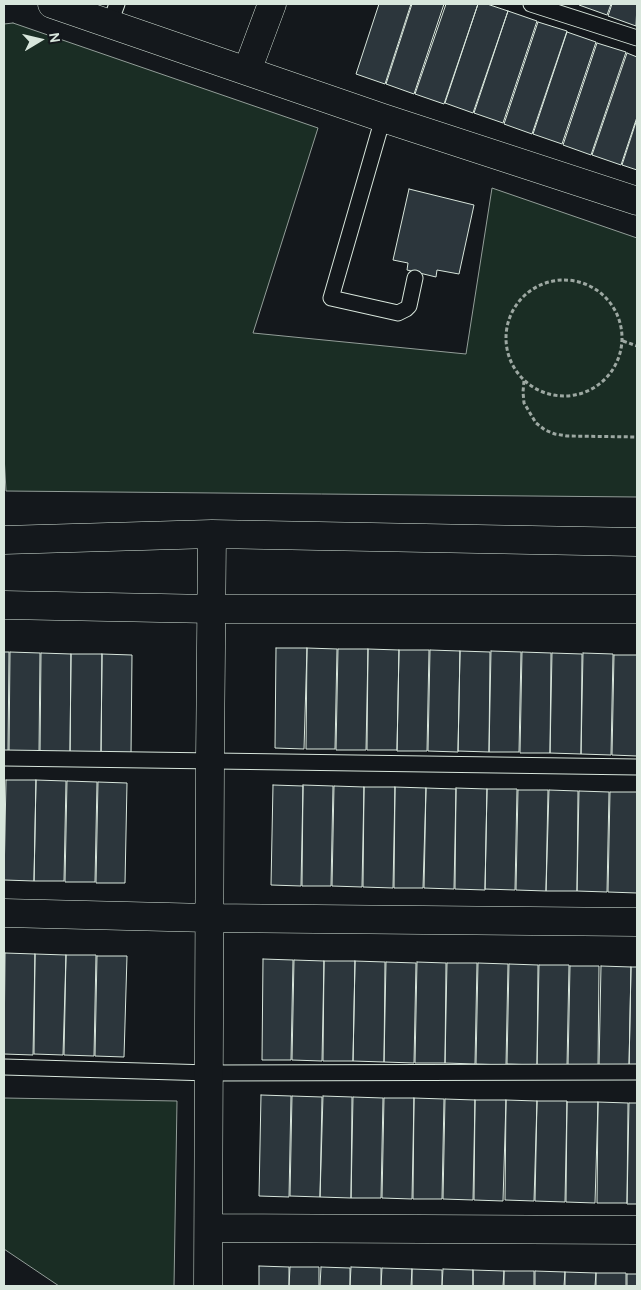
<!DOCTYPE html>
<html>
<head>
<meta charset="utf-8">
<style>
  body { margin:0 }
  #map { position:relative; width:641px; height:1290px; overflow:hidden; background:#14181c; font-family:Cabin,sans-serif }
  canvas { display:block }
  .frame { position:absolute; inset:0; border:5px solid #d8e6dc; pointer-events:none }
  .north { position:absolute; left:15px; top:15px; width:50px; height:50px; -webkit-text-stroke:4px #14181c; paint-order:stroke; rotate:81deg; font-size:14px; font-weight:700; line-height:20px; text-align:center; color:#d8e6dc }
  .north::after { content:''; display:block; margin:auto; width:18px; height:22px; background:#d8e6dc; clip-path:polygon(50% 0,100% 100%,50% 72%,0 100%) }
</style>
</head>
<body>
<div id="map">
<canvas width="641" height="1290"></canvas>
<div class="frame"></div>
<div class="north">N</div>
</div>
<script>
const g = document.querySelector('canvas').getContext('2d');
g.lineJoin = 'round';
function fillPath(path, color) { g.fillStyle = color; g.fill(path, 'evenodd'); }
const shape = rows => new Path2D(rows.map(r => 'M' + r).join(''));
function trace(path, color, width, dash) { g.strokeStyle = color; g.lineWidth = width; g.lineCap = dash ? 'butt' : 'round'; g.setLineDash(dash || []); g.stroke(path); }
const green = shape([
  [13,23,318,128,253,333,466,354,492,188,637,238,637,497,6,491,4,455,4,24,13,23],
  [4,1098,177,1101,174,1286,59,1286,4,1249,4,1098]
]);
fillPath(green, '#1a2d24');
trace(green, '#939e99', 1);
const building = shape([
  [379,4,411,4,385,84,356,74,379,4],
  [412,4,444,4,414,94,386,84,412,4],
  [446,4,478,4,444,104,415,94,446,4],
  [478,4,487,4,508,11,473,113,445,103,478,4],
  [579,4,611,4,607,15,579,5,579,4],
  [612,4,637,4,636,26,608,16,612,4],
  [508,11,537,21,503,123,474,113,508,11],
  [538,22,567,31,532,134,504,124,538,22],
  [567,32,596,42,562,144,533,134,567,32],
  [597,43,626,52,591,155,563,145,597,43],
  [627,53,637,57,637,117,621,165,592,155,627,53],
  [637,119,637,170,622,165,637,119],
  [409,189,474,205,459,274,437,270,436,277,407,270,408,263,393,260,409,189],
  [276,648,307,648,304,749,275,748,276,648],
  [307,648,337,649,335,749,306,749,307,648],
  [338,649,368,649,366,750,336,750,338,649],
  [368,649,399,650,397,750,367,750,368,649],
  [399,650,429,650,427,751,397,751,399,650],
  [430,650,460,651,458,752,428,751,430,650],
  [460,651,490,652,489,752,458,751,460,651],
  [491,651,521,652,519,752,489,752,491,651],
  [4,652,9,652,8,752,4,752,4,652],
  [10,652,40,653,39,753,9,753,10,652],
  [522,652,551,653,550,753,520,753,522,652],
  [41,653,71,654,70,754,40,754,41,653],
  [552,653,582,654,581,754,550,753,552,653],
  [583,653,613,654,611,755,581,754,583,653],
  [71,654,102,654,101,754,70,754,71,654],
  [102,654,132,655,131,755,101,755,102,654],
  [614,655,637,655,637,756,612,755,614,655],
  [6,780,36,780,34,881,4,880,6,780],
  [36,780,66,781,64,881,34,881,36,780],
  [67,781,97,782,95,882,65,882,67,781],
  [98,782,127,783,125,883,96,883,98,782],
  [273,785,303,786,301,886,271,885,273,785],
  [303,785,333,786,331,886,302,886,303,785],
  [334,786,364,787,362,887,332,886,334,786],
  [364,787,395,787,393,888,363,887,364,787],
  [395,787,426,788,423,888,394,888,395,787],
  [426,788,456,789,454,889,424,888,426,788],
  [456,788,487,789,485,890,455,889,456,788],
  [487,789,517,789,515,890,485,889,487,789],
  [518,790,548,790,546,891,516,890,518,790],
  [549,790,578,791,577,891,546,891,549,790],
  [579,791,609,792,607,892,577,891,579,791],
  [610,792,637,792,637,893,608,892,610,792],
  [5,953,35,954,33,1055,4,1054,5,953],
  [35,954,66,955,63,1055,34,1054,35,954],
  [66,955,96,955,94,1056,64,1055,66,955],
  [97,956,127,956,124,1057,95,1056,97,956],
  [263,959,293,960,291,1060,262,1060,263,959],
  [294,960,324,961,322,1061,292,1060,294,960],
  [324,961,355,961,353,1061,323,1061,324,961],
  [355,961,385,962,384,1062,353,1061,355,961],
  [386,962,416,963,414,1063,384,1062,386,962],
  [417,962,446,963,445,1063,415,1063,417,962],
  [447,963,477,963,475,1064,445,1063,447,963],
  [478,963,508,964,506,1065,476,1064,478,963],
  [509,964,538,965,537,1065,507,1064,509,964],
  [539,965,569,965,567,1066,537,1065,539,965],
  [570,966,599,966,598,1067,568,1066,570,966],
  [601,966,631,967,629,1067,599,1067,601,966],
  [631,967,637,967,637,1068,629,1068,631,967],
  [261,1095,291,1096,289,1197,259,1196,261,1095],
  [292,1096,322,1097,320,1197,290,1196,292,1096],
  [323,1096,352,1097,351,1198,320,1197,323,1096],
  [353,1097,383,1098,381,1198,351,1198,353,1097],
  [384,1098,414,1098,412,1199,382,1198,384,1098],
  [414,1098,444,1099,442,1199,413,1199,414,1098],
  [445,1099,475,1100,473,1200,443,1199,445,1099],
  [475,1100,506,1100,503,1201,474,1200,475,1100],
  [506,1100,537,1101,534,1201,505,1200,506,1100],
  [537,1101,567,1101,565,1202,535,1201,537,1101],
  [567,1102,598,1102,595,1203,566,1202,567,1102],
  [598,1102,628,1103,627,1203,597,1203,598,1102],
  [629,1103,637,1103,637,1204,627,1204,629,1103],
  [259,1266,289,1267,289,1286,259,1286,259,1266],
  [290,1267,319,1267,319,1286,289,1286,290,1267],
  [321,1267,350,1268,350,1286,320,1286,321,1267],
  [351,1267,381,1268,381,1286,350,1286,351,1267],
  [382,1268,412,1269,411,1286,381,1286,382,1268],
  [412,1269,442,1270,442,1286,412,1286,412,1269],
  [443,1269,473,1270,473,1286,442,1286,443,1269],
  [473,1270,504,1271,503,1286,473,1286,473,1270],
  [504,1271,534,1271,534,1286,504,1286,504,1271],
  [535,1271,565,1272,564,1286,535,1286,535,1271],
  [565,1272,596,1273,595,1286,565,1286,565,1272],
  [596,1273,626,1273,626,1286,596,1286,596,1273],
  [627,1274,637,1274,637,1286,627,1286,627,1274]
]);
fillPath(building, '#2c363c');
trace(building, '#d8e6dc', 1);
const service = shape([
  [531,4,637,38],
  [110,23,117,4],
  [383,118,331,298,398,313,406,309,409,306,415,278],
  [4,758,637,767],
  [4,1067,210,1073,637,1072]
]);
const minor = shape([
  [52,4,383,118,637,201],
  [247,71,272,4],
  [4,540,212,534,637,542],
  [4,605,212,609,637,609],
  [4,913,209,918,637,922],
  [209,1228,637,1230],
  [208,1286,210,761,212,534]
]);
trace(service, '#d8e6dc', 17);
trace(minor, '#d8e6dc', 29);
trace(shape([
  '506 338a58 58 0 1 1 116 0a58 58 0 1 1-116 0Z',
  [623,341,637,346],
  [524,381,523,392,524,403,536,423,545,430,555,434,567,436,637,437]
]), '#9da8a2', 3, [4, 2.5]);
trace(service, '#14181c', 15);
trace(minor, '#14181c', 28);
</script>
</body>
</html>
